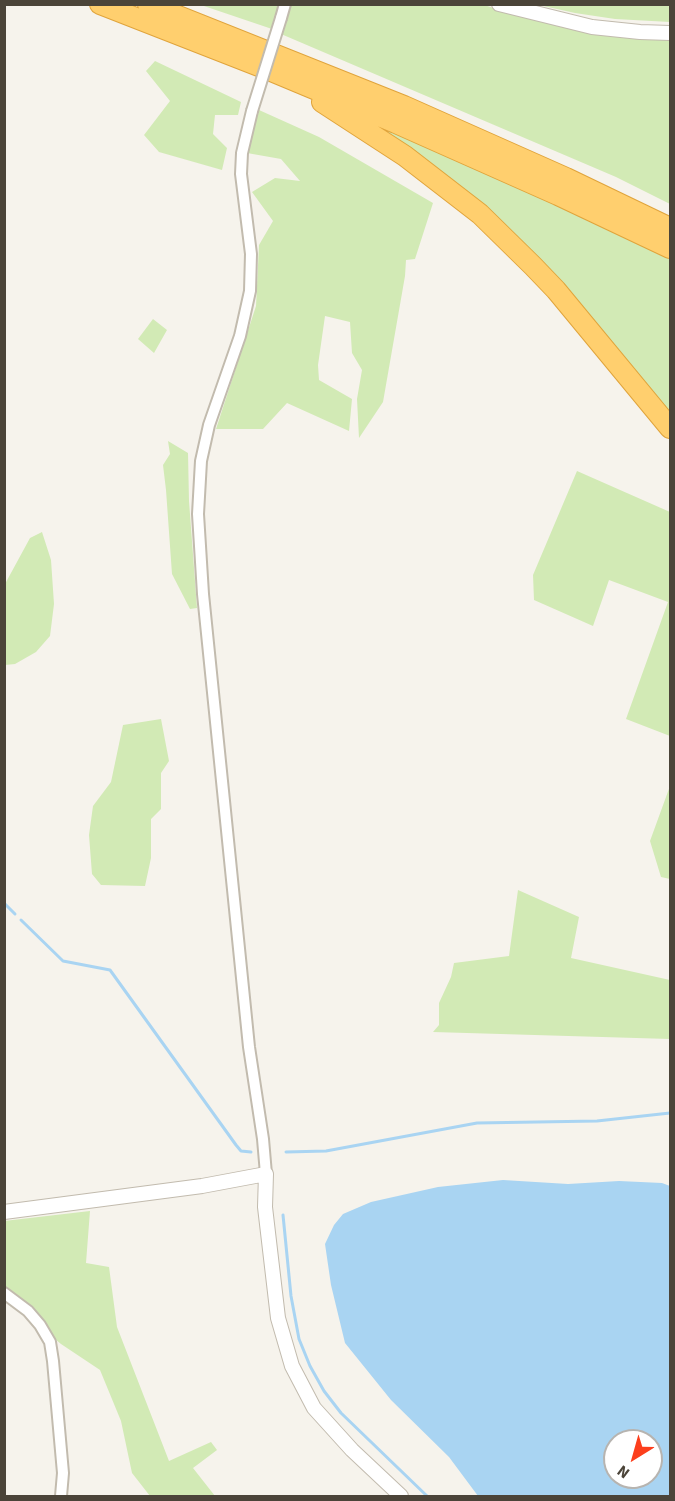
<!DOCTYPE html>
<html>
<head>
<meta charset="utf-8">
<style>
  body { margin:0 }
  #map { position:relative; width:675px; height:1501px; overflow:hidden; background:#f6f3ec; font-family:"Source Sans 3",sans-serif }
  canvas { display:block }
  .frame { position:absolute; inset:0; border:6px solid #4b4439; pointer-events:none }
  .north { position:absolute; left:603px; top:1429px; width:60px; height:60px; box-sizing:border-box; background:#fff; border:2px solid #b7b4b0; border-radius:50%; rotate:217deg; font-size:16px; font-weight:700; line-height:24px; text-align:center; color:#4b4439 }
  .north::after { content:''; display:block; margin:auto; width:21px; height:27px; background:#fc3f1d; clip-path:polygon(50% 0,100% 100%,50% 72%,0 100%) }
</style>
</head>
<body>
<div id="map">
<canvas width="675" height="1501"></canvas>
<div class="frame"></div>
<div class="north">N</div>
</div>
<script>
const g = document.querySelector('canvas').getContext('2d');
g.lineJoin = 'round';
function fillPath(path, color) { g.fillStyle = color; g.fill(path, 'evenodd'); }
const shape = rows => new Path2D(rows.map(r => 'M' + r).join(''));
function trace(path, color, width, dash) { g.strokeStyle = color; g.lineWidth = width; g.lineCap = dash ? 'butt' : 'round'; g.setLineDash(dash || []); g.stroke(path); }
fillPath(shape([
  [481,4,513,14,572,29,670,38,670,204,616,177,281,34,290,5],
  [201,5,280,5,272,29],
  [539,5,666,5,670,6,670,22,615,19,575,13],
  [155,61,241,102,238,115,215,115,213,134,227,148,222,170,159,152,144,135,170,101,146,71],
  [259,110,319,137,433,203,415,259,406,260,405,276,383,402,359,438,357,399,362,370,352,353,350,322,325,316,318,365,319,380,352,399,349,431,287,403,263,429,216,429,256,306,259,245,273,221,252,192,275,178,300,181,281,159,247,153],
  [379,126,565,209,670,259,670,416,567,294,377,130],
  [153,319,167,330,154,353,138,339],
  [168,441,188,453,189,501,197,608,190,609,172,574,166,490,163,465,170,454],
  [577,471,670,512,670,736,626,719,668,602,609,580,593,626,534,600,533,575],
  [42,532,51,560,54,604,50,636,36,652,15,664,5,665,5,584,30,538],
  [161,719,169,761,161,773,161,809,151,819,151,858,145,886,101,885,92,874,89,835,93,806,111,782,123,725],
  [670,786,670,879,661,877,650,841],
  [518,890,579,917,571,958,670,980,670,1039,433,1032,439,1025,439,1003,451,977,454,963,509,956],
  [90,1211,86,1263,109,1267,117,1327,169,1461,211,1442,217,1450,193,1468,215,1496,150,1496,132,1473,121,1421,100,1370,61,1344,5,1298,4,1221]
]), '#d2eab5');
fillPath(shape([
  [503,1180,568,1184,619,1181,662,1183,670,1186,670,1496,478,1496,449,1457,391,1400,345,1343,331,1285,325,1244,334,1225,343,1214,371,1202,438,1187],
  [615,1441,651,1441,651,1477,615,1477]
]), '#a9d4f2');
trace(shape([
  [4,903,15,914],
  [21,920,63,961,110,970,236,1145,241,1151,251,1152],
  [286,1152,326,1151,477,1123,597,1121,670,1113],
  [283,1215,291,1296,299,1339,310,1366,324,1391,341,1413,427,1496]
]), '#a9d4f2', 3);
const minor = shape([
  [281,18,285,4],
  [252,111,242,153,241,174,251,254,250,291,240,336,209,425,201,461,198,514,203,594,249,1047,263,1139,266,1174],
  [4,1293,28,1311,40,1325,50,1342,53,1361,63,1473,61,1496]
]);
const tertiary = shape([
  [499,4,592,27,640,32,670,33],
  [4,1212,202,1186,266,1174,265,1207,278,1318,292,1366,314,1408,352,1450,401,1496]
]);
const motorway = shape([
  [100,4,269,70,396,123,558,195,670,248],
  [148,4,404,106,566,178,670,228],
  [322,102,405,156,480,214,533,266,556,290,670,428]
]);
trace(minor, '#c2bbae', 14);
trace(tertiary, '#c2bbae', 16);
trace(motorway, '#e0a43c', 22);
trace(minor, '#fff', 10);
trace(tertiary, '#fff', 14);
trace(motorway, '#ffcf6e', 20);
const minorBridge = shape([
  [252,111,281,18]
]);
trace(minorBridge, '#c2bbae', 14, []);
trace(minorBridge, '#fff', 10);
</script>
</body>
</html>
